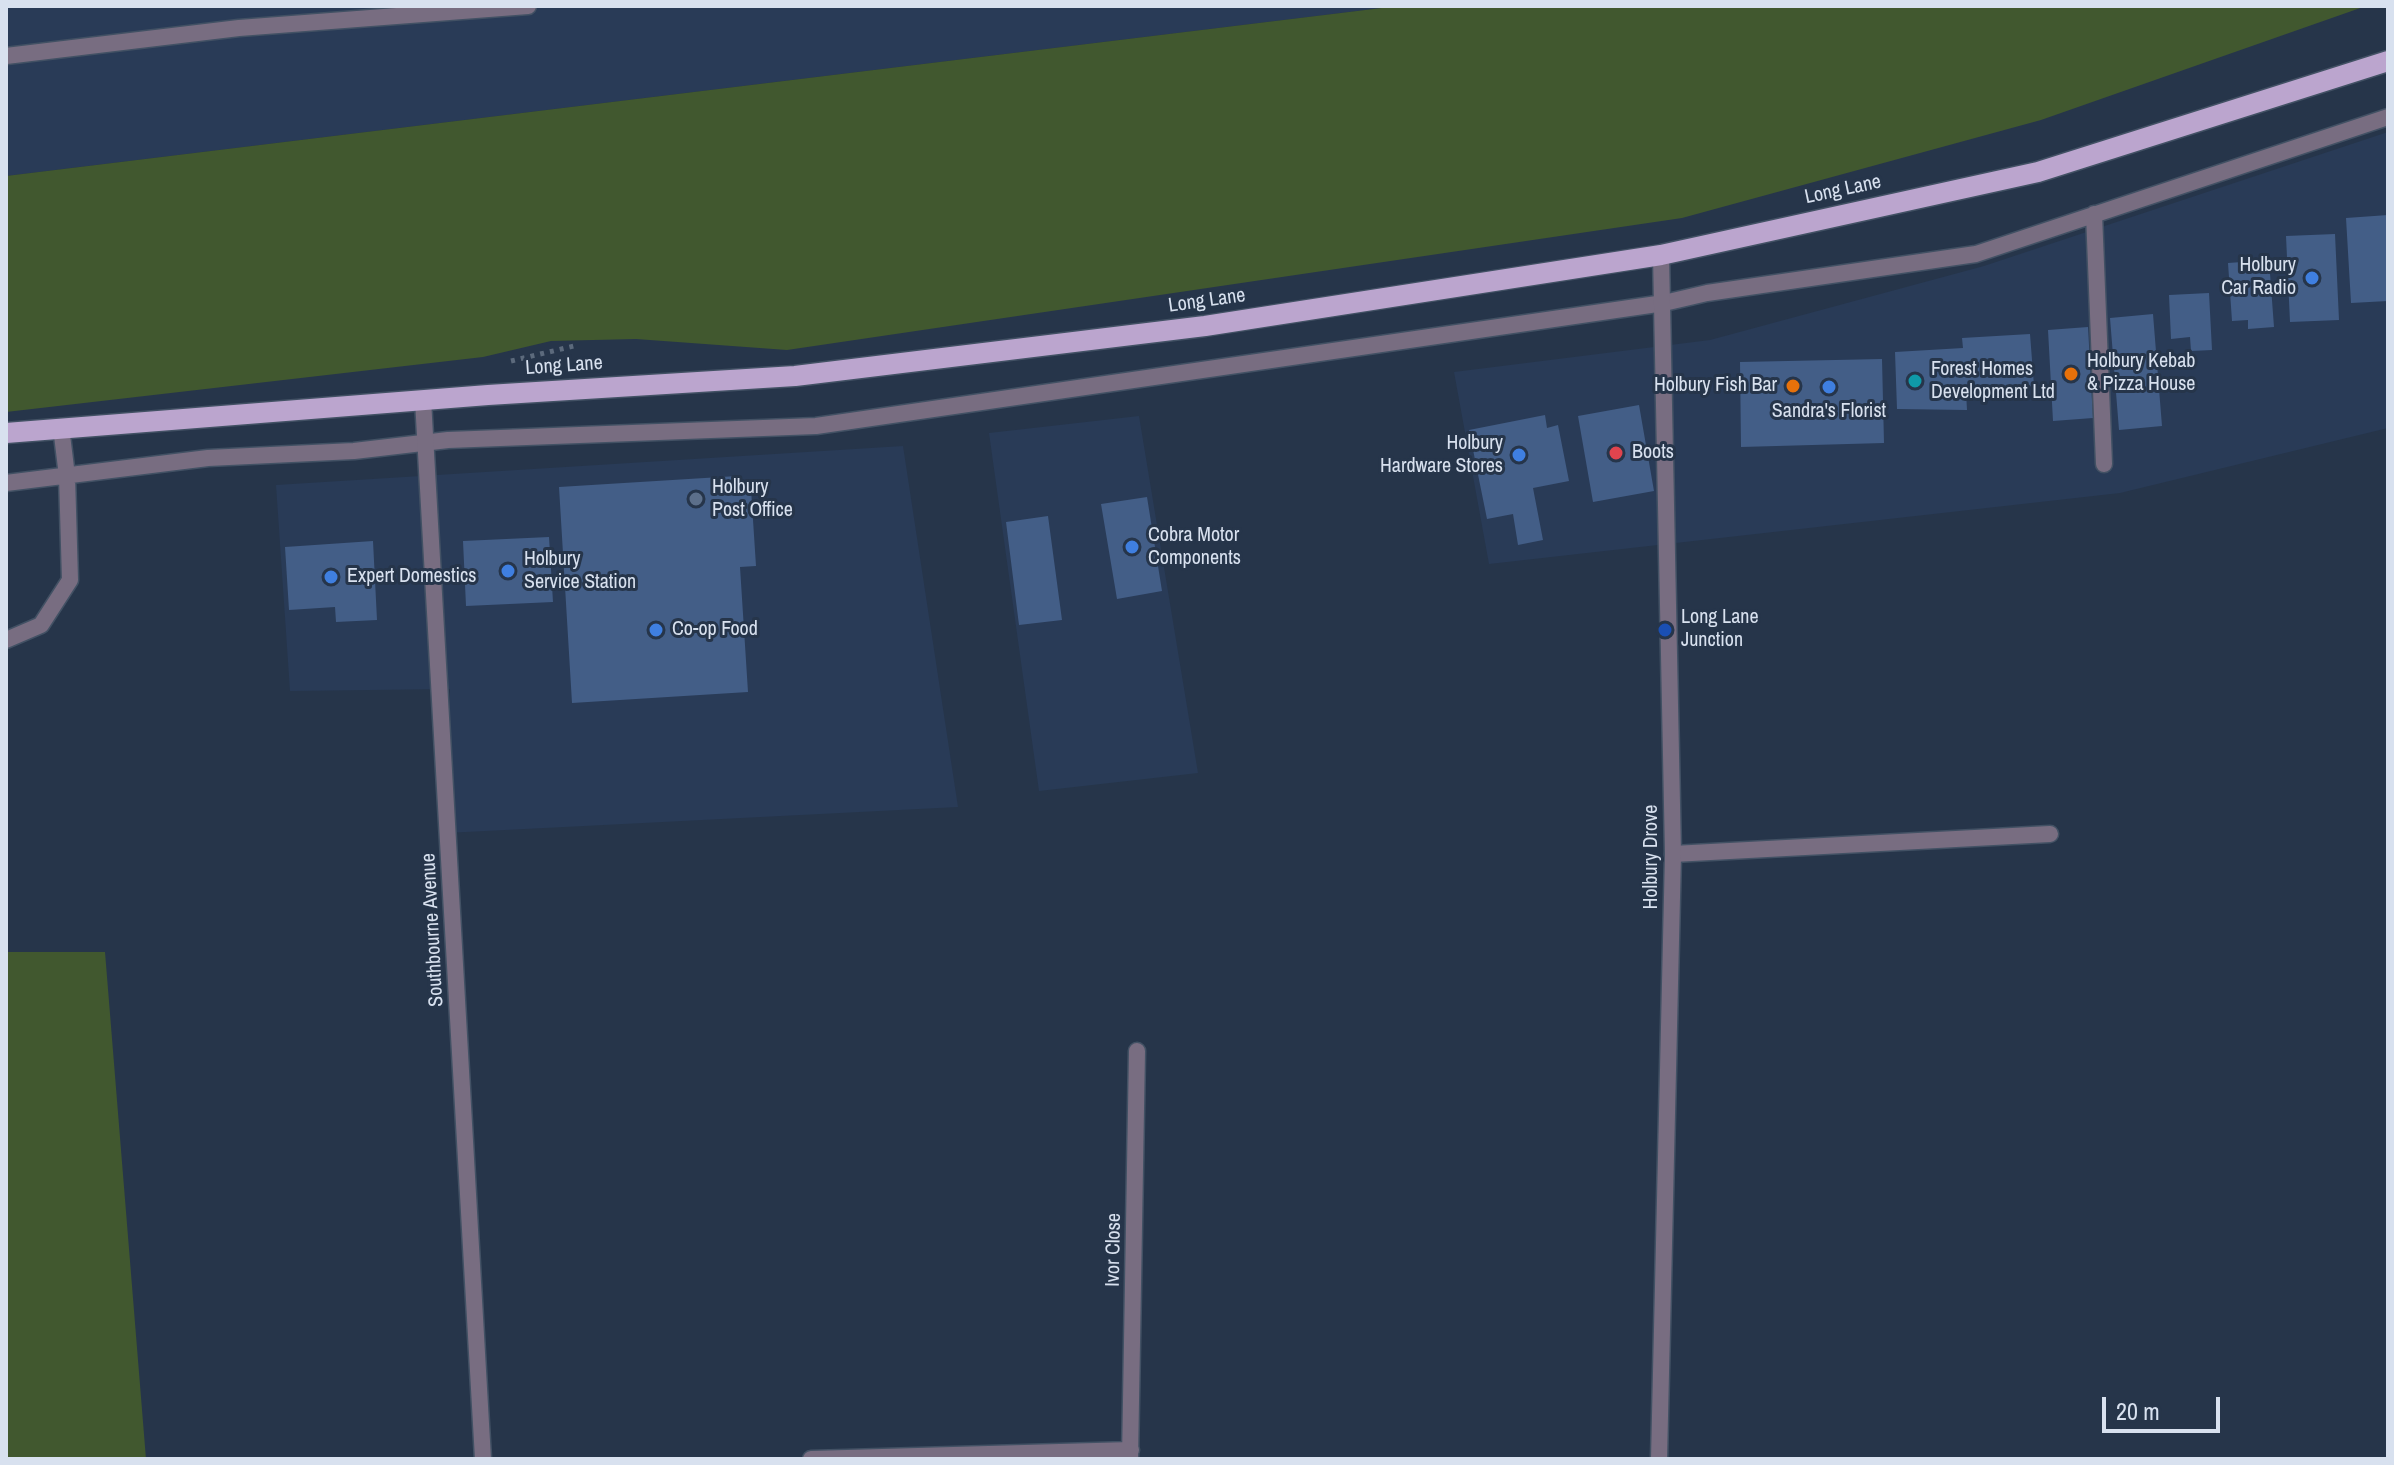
<!DOCTYPE html>
<html>
<head>
<meta charset="utf-8">
<style>
  body { margin:0 }
  #map { position:relative; width:2394px; height:1465px; overflow:hidden; background:#26354a; font-family:"Archivo Narrow",sans-serif }
  canvas { display:block }
  .frame { position:absolute; inset:0; border:8px solid #d8e1ef; pointer-events:none }
  .scale { position:absolute; left:2102px; top:1397px; width:118px; height:36px; box-sizing:border-box; border:4px solid #d8e1ef; border-top:0; padding-left:10px; font-size:24px; line-height:28px; white-space:nowrap; color:#d8e1ef; -webkit-text-stroke:6px #26354a; paint-order:stroke }
</style>
</head>
<body>
<div id="map">
<canvas width="2394" height="1465"></canvas>
<div class="frame"></div>
<div class="scale">20 m</div>
</div>
<script>
const g = document.querySelector('canvas').getContext('2d');
g.lineJoin = 'round';
function fillPath(path, color) { g.fillStyle = color; g.fill(path, 'evenodd'); }
const shape = rows => new Path2D(rows.map(r => 'M' + r).join(''));
function trace(path, color, width, dash) { g.strokeStyle = color; g.lineWidth = width; g.lineCap = dash ? 'butt' : 'round'; g.setLineDash(dash || []); g.stroke(path); }
function drawText(font, color, halo, rows, align = 'center') {
  g.font = font + ' "Archivo Narrow",sans-serif'; g.lineWidth = 6; g.setLineDash([]); g.textBaseline = 'middle'; g.strokeStyle = halo; g.fillStyle = color; for (const [text, x, y, turn = 0] of rows) {
    g.save(); g.translate(x, y); g.rotate((+turn || 0) * Math.PI / 180); g.textAlign = isNaN(turn) ? turn : align; if (halo) g.strokeText(text, 0, 0); g.fillText(text, 0, 0); g.restore();
  }
}
fillPath(shape([
  [6,6,1398,6,6,176],
  [2388,132,2388,428,2120,493,1489,564,1454,372,1710,340,1984,266],
  [1139,416,1198,773,1039,791,989,433],
  [903,446,958,807,446,833,450,689,290,691,276,485]
]), '#293b57');
fillPath(shape([
  [1398,6,2366,6,2041,120,1682,218,787,350,636,339,551,341,483,357,6,412,6,176],
  [6,952,105,952,146,1459,6,1459]
]), '#41582f');
fillPath(shape([
  [2388,215,2388,301,2351,303,2346,218],
  [2335,234,2339,320,2290,322,2286,236],
  [2269,260,2274,327,2248,329,2248,320,2232,321,2228,263],
  [2209,293,2212,350,2191,351,2190,337,2171,339,2169,295],
  [2153,314,2162,426,2119,430,2110,318],
  [2088,327,2093,418,2053,421,2048,330],
  [2030,334,2034,386,1966,392,1967,410,1897,409,1895,352,1963,348,1962,338],
  [1882,359,1884,443,1741,447,1740,362],
  [1639,405,1654,491,1593,502,1578,416],
  [1545,415,1547,428,1558,425,1569,481,1533,488,1543,540,1518,545,1513,514,1487,519,1469,430],
  [737,476,738,490,751,489,756,566,740,567,748,692,572,703,559,487],
  [1147,497,1162,591,1117,599,1101,504],
  [1048,516,1062,620,1019,625,1006,522],
  [549,537,553,602,466,606,463,541],
  [373,541,377,620,336,622,335,607,289,610,285,547]
]), '#435e87');
const service = shape([
  [6,56,239,28,528,6],
  [2094,214,2104,464],
  [6,483,208,458,354,451,448,440,816,426,1664,303,1707,293,1976,254,2388,117],
  [6,640,41,625,70,580,67,476,61,427],
  [1673,854,2050,834]
]);
const minor = shape([
  [423,400,483,1459],
  [811,1459,1131,1450],
  [1130,1459,1137,1051],
  [1659,1459,1673,854,1661,255]
]);
const primary = shape([
  [6,433,488,395,795,376,1205,326,1661,255,2038,172,2388,61]
]);
trace(service, '#425164', 19);
trace(minor, '#425164', 19);
trace(primary, '#425164', 23);
trace(shape([
  [511,361,574,346]
]), '#5c6a7c', 5, [4, 6]);
trace(service, '#786d81', 16);
trace(minor, '#786d81', 16);
trace(primary, '#bba5ce', 20);
for (const [x, y, r, color] of [
  [2312,278,8,"#3f7fe0"],
  [2071,374,8,"#e8710a"],
  [1915,381,8,"#0f9aa8"],
  [1793,386,8,"#e8710a"],
  [1829,387,8,"#3f7fe0"],
  [1616,453,8,"#e0444e"],
  [1519,455,8,"#3f7fe0"],
  [696,499,8,"#5c6f8a"],
  [1132,547,8,"#3f7fe0"],
  [508,571,8,"#3f7fe0"],
  [331,577,8,"#3f7fe0"],
  [656,630,8,"#3f7fe0"],
  [1665,630,8,"#1a4fb4"]
]) { const dot = new Path2D(); dot.arc(x, y, r, 0, 2 * Math.PI); g.fillStyle = color; g.fill(dot); trace(dot, '#26354a', 3); }
drawText('20px', '#d8e1ef', '#26354a', [
  ["Long Lane",1843,190,-12],
  ["Long Lane",1207,301,-8],
  ["Long Lane",564,366,-4],
  ["Holbury Drove",1652,857,-90],
  ["Southbourne Avenue",433,930,-93],
  ["Ivor Close",1114,1250,-89]
]);
drawText('20px', '#d8e1ef', '#26354a', [
  ["Holbury",2296,266,"right"],
  ["Car Radio",2296,289,"right"],
  ["Holbury Kebab",2087,362],
  ["& Pizza House",2087,385],
  ["Forest Homes",1931,370],
  ["Development Ltd",1931,393],
  ["Holbury Fish Bar",1777,386,"right"],
  ["Sandra's Florist",1829,412,"center"],
  ["Holbury",1503,444,"right"],
  ["Hardware Stores",1503,467,"right"],
  ["Boots",1632,453],
  ["Holbury",712,488],
  ["Post Office",712,511],
  ["Cobra Motor",1148,536],
  ["Components",1148,559],
  ["Holbury",524,560],
  ["Service Station",524,583],
  ["Expert Domestics",347,577],
  ["Long Lane",1681,618],
  ["Junction",1681,641],
  ["Co-op Food",672,630]
], 'left');
</script>
</body>
</html>
